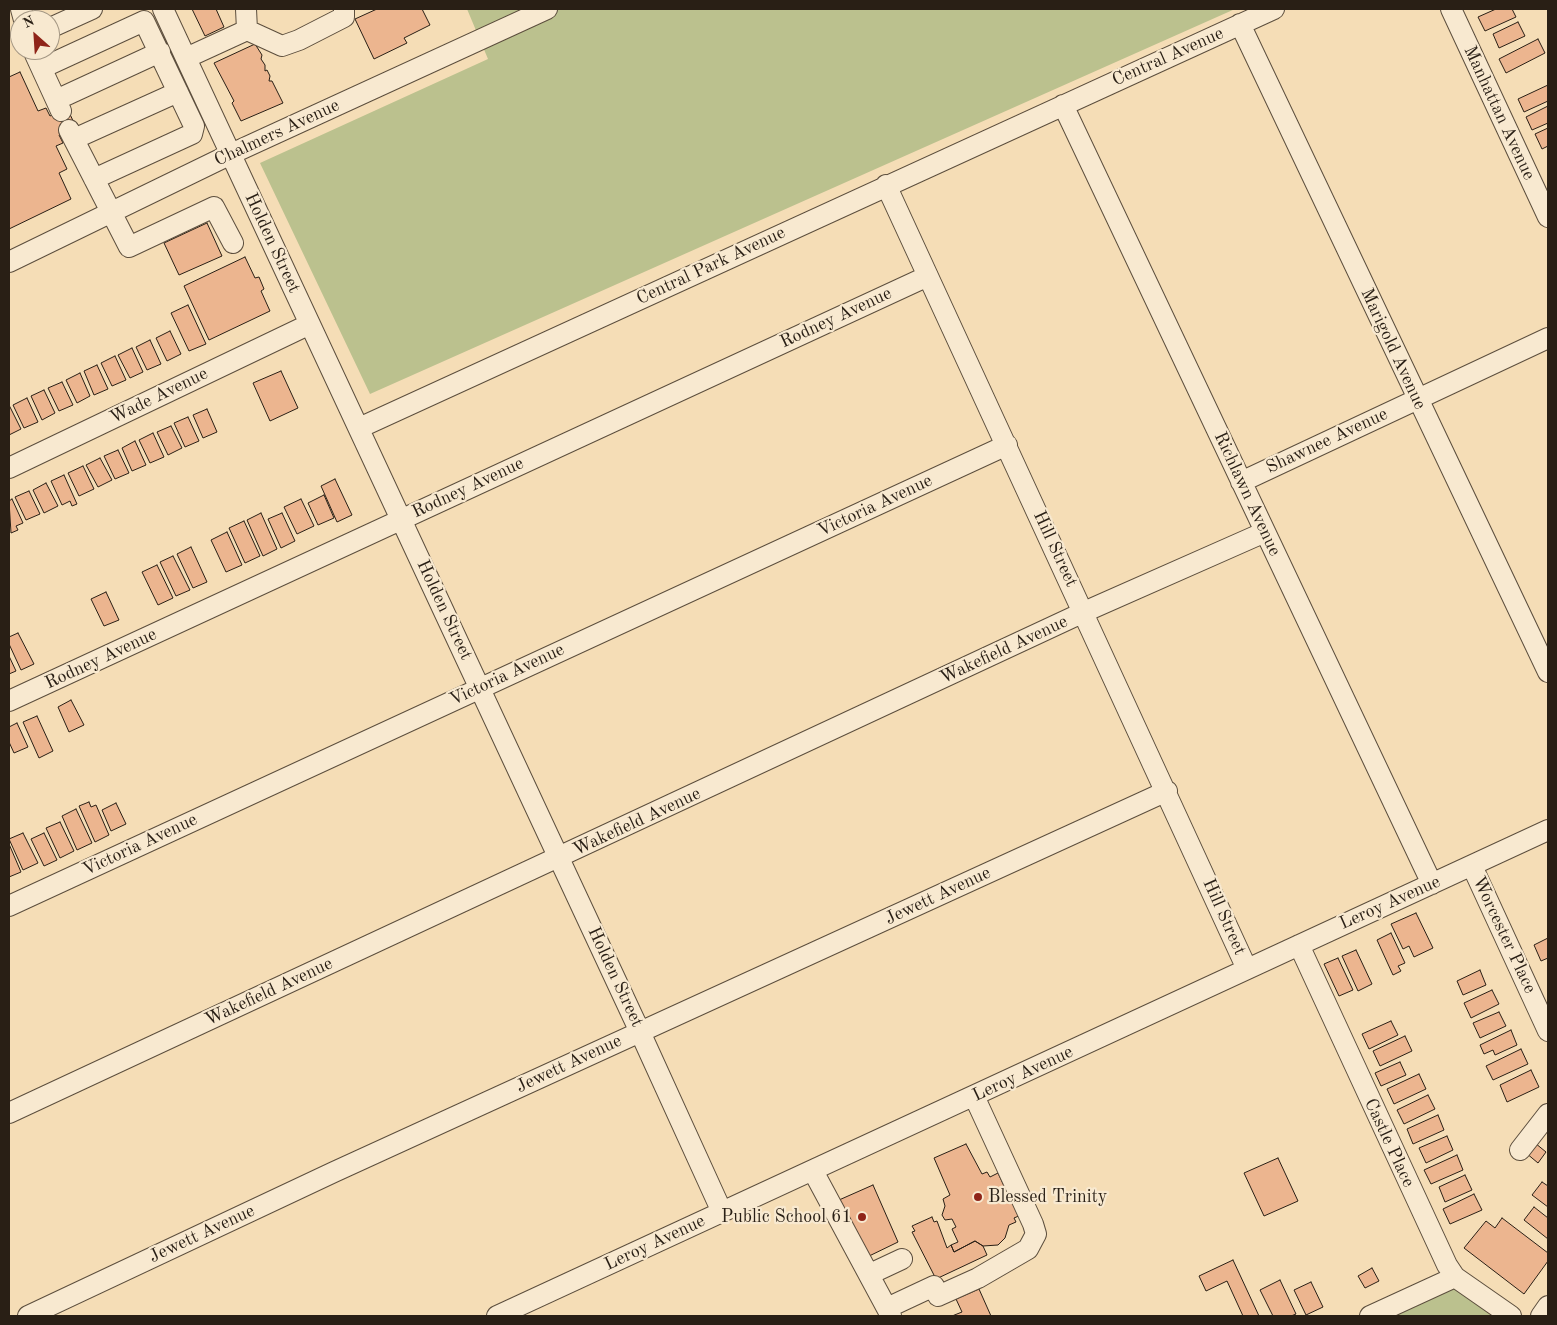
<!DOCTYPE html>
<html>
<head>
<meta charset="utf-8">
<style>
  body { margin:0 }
  #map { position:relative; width:1557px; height:1325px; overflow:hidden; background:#f5ddb6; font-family:"Old Standard TT",serif }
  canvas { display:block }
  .frame { position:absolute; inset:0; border:10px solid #291f15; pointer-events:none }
  .north { position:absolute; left:10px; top:10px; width:50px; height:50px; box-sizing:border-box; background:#f8e9d0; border:1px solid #a59885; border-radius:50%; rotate:334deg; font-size:14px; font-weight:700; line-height:20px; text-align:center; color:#291f15 }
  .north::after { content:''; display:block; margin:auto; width:18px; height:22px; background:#8f2418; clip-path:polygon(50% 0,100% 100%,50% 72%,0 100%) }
</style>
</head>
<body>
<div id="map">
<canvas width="1557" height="1325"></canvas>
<div class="frame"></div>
<div class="north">N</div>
</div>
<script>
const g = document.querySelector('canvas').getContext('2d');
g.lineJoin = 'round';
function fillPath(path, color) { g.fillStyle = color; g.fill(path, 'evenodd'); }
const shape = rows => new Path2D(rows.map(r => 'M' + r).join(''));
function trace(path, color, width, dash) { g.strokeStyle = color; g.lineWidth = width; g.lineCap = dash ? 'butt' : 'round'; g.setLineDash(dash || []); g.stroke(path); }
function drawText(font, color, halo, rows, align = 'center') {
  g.font = font + ' "Old Standard TT",serif'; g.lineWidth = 4.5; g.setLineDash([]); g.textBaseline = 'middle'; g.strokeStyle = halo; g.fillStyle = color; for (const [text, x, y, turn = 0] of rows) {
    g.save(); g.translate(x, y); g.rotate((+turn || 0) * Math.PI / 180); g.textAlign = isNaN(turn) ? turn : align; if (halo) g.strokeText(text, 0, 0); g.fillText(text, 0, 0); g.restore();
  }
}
fillPath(shape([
  [467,9,1235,9,370,394,260,163,488,59],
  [1453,1289,1459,1289,1497,1316,1392,1316]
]), '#bbc18e');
const building = shape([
  [192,9,216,9,224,27,205,36,192,9],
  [377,9,422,9,430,25,404,38,407,43,374,59,355,19,377,9],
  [1496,9,1512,9,1516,17,1485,31,1478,17,1496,9],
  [1518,22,1525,36,1499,48,1493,34,1518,22],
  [1538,39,1545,53,1506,73,1499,59,1538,39],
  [255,44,262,55,261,59,265,65,265,71,267,70,270,76,269,81,272,81,283,103,241,121,232,103,234,101,214,63,255,44],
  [20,72,38,111,46,108,50,116,67,108,76,127,59,135,63,143,56,146,67,169,59,173,71,199,9,229,9,77,20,72],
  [1548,85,1548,101,1524,112,1518,99,1548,85],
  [1548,106,1548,123,1532,130,1526,117,1548,106],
  [1548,128,1548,146,1542,149,1535,134,1548,128],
  [207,223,222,256,179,275,164,243,207,223],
  [245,257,255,278,259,277,264,289,261,291,270,311,209,340,184,286,245,257],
  [188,305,206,344,189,351,171,313,188,305],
  [170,331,181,354,167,361,156,338,170,331],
  [150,340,161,364,147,370,136,347,150,340],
  [132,348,143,372,130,378,118,355,132,348],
  [115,356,126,380,112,386,101,363,115,356],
  [97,365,108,389,94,395,84,371,97,365],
  [281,371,298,408,270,421,253,383,281,371],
  [80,373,90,396,77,403,66,380,80,373],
  [62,382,73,405,59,411,48,388,62,382],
  [44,390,55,413,42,420,31,396,44,390],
  [27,398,38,422,24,428,13,405,27,398],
  [9,405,21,429,9,435,9,405],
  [207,409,217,432,203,438,193,415,207,409],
  [188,417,199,441,185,447,174,423,188,417],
  [171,426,182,448,168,455,157,432,171,426],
  [153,433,164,457,150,463,139,440,153,433],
  [135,441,146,465,132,471,122,448,135,441],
  [118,450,129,473,115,479,104,456,118,450],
  [100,458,112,480,98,487,86,465,100,458],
  [83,466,94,489,79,496,68,473,83,466],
  [64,475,77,504,72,506,70,501,62,505,51,481,64,475],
  [335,479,352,515,337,522,321,486,335,479],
  [46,483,58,506,44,513,33,490,46,483],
  [29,491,40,514,26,520,15,497,29,491],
  [324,495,334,518,318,525,308,503,324,495],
  [12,499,23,523,16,526,18,530,11,533,9,501,12,499],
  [301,499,314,526,297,534,284,507,301,499],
  [261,513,277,549,263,556,247,520,261,513],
  [282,513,295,541,281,548,268,519,282,513],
  [244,521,260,556,245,563,229,528,244,521],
  [227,532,242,565,226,572,211,540,227,532],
  [191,547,207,582,193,588,177,554,191,547],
  [173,556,190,590,176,596,160,562,173,556],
  [157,565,173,598,158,605,142,572,157,565],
  [106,592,119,620,104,626,91,599,106,592],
  [18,633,34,664,21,670,9,644,9,637,18,633],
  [9,656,16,671,9,674,9,656],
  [71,700,84,725,69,732,58,707,71,700],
  [37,716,53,751,39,758,23,722,37,716],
  [17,723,28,747,14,753,9,742,9,727,17,723],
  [89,802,91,807,96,805,109,835,95,842,79,806,89,802],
  [116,803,126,824,111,831,102,810,116,803],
  [76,809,92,843,77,850,62,816,76,809],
  [60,822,74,851,60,858,46,828,60,822],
  [23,833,38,863,23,870,9,839,23,833],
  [44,833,57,860,44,866,31,839,44,833],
  [9,844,21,872,9,877,9,844],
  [1416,913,1433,948,1414,957,1409,946,1403,949,1391,924,1416,913],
  [1391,933,1405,963,1398,966,1401,971,1393,975,1377,940,1391,933],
  [1548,938,1548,958,1541,961,1534,945,1548,938],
  [1356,950,1372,984,1358,991,1342,956,1356,950],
  [1338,958,1353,990,1339,996,1324,964,1338,958],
  [1480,970,1486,985,1463,995,1457,981,1480,970],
  [1492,990,1499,1004,1471,1018,1464,1003,1492,990],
  [1499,1012,1506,1026,1480,1038,1473,1023,1499,1012],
  [1391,1021,1398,1035,1369,1049,1362,1034,1391,1021],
  [1511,1030,1517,1045,1495,1055,1493,1050,1484,1054,1480,1045,1511,1030],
  [1405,1036,1412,1051,1380,1066,1373,1051,1405,1036],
  [1521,1049,1528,1064,1493,1080,1486,1066,1521,1049],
  [1400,1062,1406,1075,1381,1086,1375,1073,1400,1062],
  [1531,1070,1539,1087,1507,1102,1500,1085,1531,1070],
  [1419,1074,1426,1089,1394,1104,1387,1089,1419,1074],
  [1428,1095,1435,1109,1404,1124,1397,1110,1428,1095],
  [1438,1115,1444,1130,1413,1144,1407,1129,1438,1115],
  [1447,1136,1453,1150,1426,1163,1419,1148,1447,1136],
  [1535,1143,1546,1152,1538,1163,1526,1153,1535,1143],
  [966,1144,982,1174,987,1172,990,1177,998,1173,1011,1201,1014,1200,1021,1215,1014,1218,1016,1222,1009,1225,1005,1238,998,1245,983,1246,975,1241,954,1252,951,1245,958,1242,952,1229,956,1227,952,1219,945,1220,942,1215,945,1206,943,1199,950,1195,934,1158,966,1144],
  [1457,1155,1463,1170,1431,1184,1424,1170,1457,1155],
  [1278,1158,1298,1201,1264,1216,1244,1173,1278,1158],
  [1465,1175,1472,1190,1445,1202,1439,1187,1465,1175],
  [1542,1182,1548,1186,1548,1207,1532,1195,1542,1182],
  [873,1185,898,1242,865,1258,839,1200,873,1185],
  [1474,1194,1482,1210,1450,1224,1443,1209,1474,1194],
  [1534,1207,1548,1218,1548,1239,1524,1220,1534,1207],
  [932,1217,934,1222,937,1221,947,1248,951,1245,954,1252,975,1241,983,1246,987,1255,936,1279,912,1232,915,1231,912,1226,932,1217],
  [1502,1218,1548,1253,1548,1261,1524,1294,1464,1248,1486,1221,1495,1228,1502,1218],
  [1233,1260,1259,1316,1243,1316,1227,1281,1206,1291,1199,1276,1233,1260],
  [1372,1268,1379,1281,1365,1288,1358,1276,1372,1268],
  [1280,1280,1296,1314,1291,1316,1273,1316,1260,1290,1280,1280],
  [1311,1282,1323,1307,1306,1315,1294,1290,1311,1282],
  [979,1289,991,1316,952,1316,962,1312,956,1299,979,1289]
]);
fillPath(building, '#ecb58f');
trace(building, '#291f15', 1);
const minor = shape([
  [21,9,24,20],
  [163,9,640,1032,722,1212],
  [246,9,247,30],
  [1451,9,1548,217],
  [1240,24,1548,672],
  [50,28,92,9],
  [247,30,282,46,299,40,344,17,344,9],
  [33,50,61,111],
  [186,58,247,30],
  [42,68,144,21,194,126,192,134,94,179],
  [56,100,160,52],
  [1063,105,1432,884],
  [69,130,129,247,214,207,233,243],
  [74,139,178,92],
  [886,185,1247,969],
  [9,262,231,154,547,9],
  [359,428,1274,9],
  [9,468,310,324],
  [1241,482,1548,338],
  [9,701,928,276],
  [1472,866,1548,1031],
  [9,906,1007,445],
  [1299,945,1447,1265,1455,1277,1511,1316],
  [9,1113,1084,612,1265,532],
  [1520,1150,1548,1114],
  [813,1171,891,1316],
  [870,1274,902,1259],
  [887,1308,934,1286,938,1296,978,1278,1028,1249,1036,1234,1033,1224,974,1096],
  [28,1316,334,1172,1167,791],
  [497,1316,1548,830],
  [1370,1316,1455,1277],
  [1541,1316,1548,1306]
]);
trace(minor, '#5c4e3d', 22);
trace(minor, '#f8e9d0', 20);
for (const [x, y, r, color] of [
  [978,1197,5,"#8f2418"],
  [862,1217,5,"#8f2418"]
]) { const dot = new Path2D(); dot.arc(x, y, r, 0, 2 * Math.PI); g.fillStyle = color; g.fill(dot); trace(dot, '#f8e9d0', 2); }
drawText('18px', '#291f15', '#f8e9d0', [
  ["Central Avenue",1168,57,-24],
  ["Manhattan Avenue",1499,113,65],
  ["Chalmers Avenue",277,133,-25],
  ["Holden Street",272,243,65],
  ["Central Park Avenue",711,266,-25],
  ["Rodney Avenue",836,318,-25],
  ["Marigold Avenue",1393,349,65],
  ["Wade Avenue",159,396,-26],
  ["Shawnee Avenue",1327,441,-25],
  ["Rodney Avenue",468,488,-25],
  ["Richlawn Avenue",1247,494,65],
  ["Victoria Avenue",875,506,-25],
  ["Hill Street",1055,549,65],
  ["Holden Street",444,610,65],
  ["Wakefield Avenue",1004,650,-25],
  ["Rodney Avenue",101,659,-25],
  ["Victoria Avenue",507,675,-25],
  ["Wakefield Avenue",637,822,-25],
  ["Victoria Avenue",140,845,-25],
  ["Jewett Avenue",938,896,-25],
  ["Leroy Avenue",1390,903,-24],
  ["Hill Street",1224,917,66],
  ["Worcester Place",1504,935,65],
  ["Holden Street",615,977,65],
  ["Wakefield Avenue",269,992,-25],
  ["Jewett Avenue",569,1064,-25],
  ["Leroy Avenue",1023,1074,-25],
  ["Castle Place",1389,1143,65],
  ["Jewett Avenue",202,1234,-25],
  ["Leroy Avenue",655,1243,-25]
]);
drawText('18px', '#291f15', '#f8e9d0', [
  ["Blessed Trinity",988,1197],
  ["Public School 61",852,1217,"right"]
], 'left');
</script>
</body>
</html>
